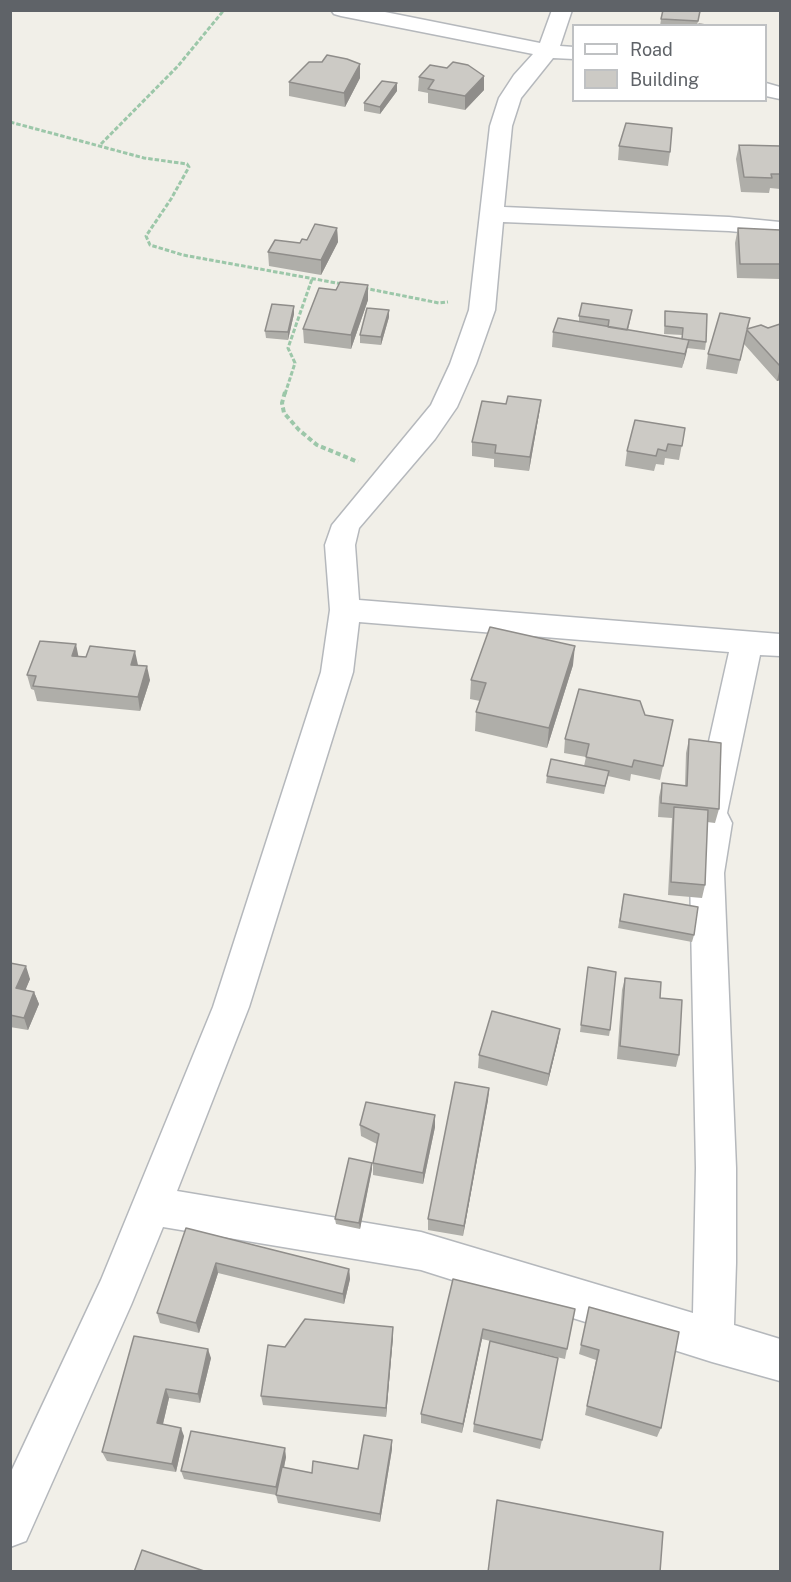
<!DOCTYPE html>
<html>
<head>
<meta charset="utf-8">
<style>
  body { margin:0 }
  #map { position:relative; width:791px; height:1582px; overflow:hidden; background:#f1efe8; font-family:"Public Sans",sans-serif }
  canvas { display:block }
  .frame { position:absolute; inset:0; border:12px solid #5f6368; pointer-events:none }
  .legend { position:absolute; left:572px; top:24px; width:195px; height:78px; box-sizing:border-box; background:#fff; border:2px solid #bfc1c3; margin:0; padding:8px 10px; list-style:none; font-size:18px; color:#5f6368 }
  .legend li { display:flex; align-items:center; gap:12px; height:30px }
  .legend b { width:30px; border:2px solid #bfc1c3 }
</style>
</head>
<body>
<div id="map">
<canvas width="791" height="1582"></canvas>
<div class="frame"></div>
<ul class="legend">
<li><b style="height:8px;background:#fff"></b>Road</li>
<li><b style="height:16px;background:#cccac5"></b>Building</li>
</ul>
</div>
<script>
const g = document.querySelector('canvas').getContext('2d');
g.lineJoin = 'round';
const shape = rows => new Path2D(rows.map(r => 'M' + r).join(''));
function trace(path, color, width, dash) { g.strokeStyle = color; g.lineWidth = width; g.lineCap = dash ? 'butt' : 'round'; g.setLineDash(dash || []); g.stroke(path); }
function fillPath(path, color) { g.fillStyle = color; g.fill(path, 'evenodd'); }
const street = shape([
  [331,10,375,10,540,43,552,10,572,10,560,46,574,47,574,59,553,58,521,98,512,126,504,207,729,217,780,222,780,236,729,231,503,222,495,310,476,364,457,407,435,439,359,528,355,545,359,600,780,634,780,656,760,655,727,813,732,823,724,873,736,1168,736,1263,734,1325,780,1339,780,1381,712,1362,421,1270,163,1227,131,1305,26,1541,10,1547,10,1474,101,1280,213,1007,321,672,330,610,325,545,332,525,431,405,450,364,469,310,490,126,499,98,514,75,533,54,341,16,334,14,331,10],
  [359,622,729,652,693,813,698,823,690,873,696,1168,693,1313,421,1232,177,1191,249,1007,353,672,359,622],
  [766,83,780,87,780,99,766,96,766,83]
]);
trace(street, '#b5b8bc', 3);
trace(shape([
  [10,122,144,158,187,164,189,167,171,199,146,236,150,245,183,255,342,284],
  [101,144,178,66,224,10],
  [364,288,439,303,448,302],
  [285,394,295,363,288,348,312,279]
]), '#9cc7a9', 3, [4.5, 2]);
trace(shape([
  [285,392,282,403,284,413,299,430,317,445,358,462]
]), '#9cc7a9', 4, [5, 3]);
fillPath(street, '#fff');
fillPath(shape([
  [700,11,697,26,660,26,661,19],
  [322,62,360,78,345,107,289,96,289,82],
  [419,77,484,90,465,110,428,103,428,93,418,91],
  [397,91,380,114,364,111,364,103],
  [739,145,780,146,780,189,770,188,769,193,741,192,736,159],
  [619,146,670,152,668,166,618,160],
  [337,228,338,242,321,275,269,266,268,252,300,243],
  [738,228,780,230,780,279,737,278,735,243],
  [368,285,368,300,351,349,304,343,303,329,336,290],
  [294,306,294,314,288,340,266,338,265,331],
  [665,311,706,342,705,350,687,348,682,368,552,347,553,332,579,322,579,316,631,317,628,330,682,339,682,335,664,334],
  [389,317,381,345,360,343,360,335],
  [750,318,748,329,768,328,780,324,780,380,777,381,744,344,737,374,706,369,708,354],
  [541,400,539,414,529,471,494,467,494,459,472,456,472,442,506,404],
  [685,428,679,460,665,458,664,465,656,464,654,471,625,466,627,451],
  [79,656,138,665,150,680,140,711,37,701,34,690,31,689,27,675],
  [573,665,547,748,475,731,476,712,480,701,470,699,471,680],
  [645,715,673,720,660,780,631,774,630,781,608,776,604,794,546,783,547,776,584,766,586,757,564,753,565,739],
  [689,739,719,809,715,823,707,822,705,885,702,898,668,895,672,818,658,817,659,797,662,783,685,786,686,753],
  [624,894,694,935,692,942,618,928],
  [10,963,30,979,25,990,34,992,39,1004,28,1030,10,1027],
  [587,974,610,1030,609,1036,580,1032],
  [625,978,660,998,679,1055,676,1067,617,1059,622,990],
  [560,1029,558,1041,547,1086,478,1068,479,1055],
  [489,1088,488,1100,463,1236,428,1230,428,1219],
  [360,1125,435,1127,423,1184,373,1175,373,1163,377,1144,361,1136],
  [372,1169,360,1229,336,1224,335,1219],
  [186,1228,349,1269,350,1279,344,1304,218,1273,199,1333,160,1323,157,1313],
  [453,1279,567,1349,565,1359,482,1339,462,1433,421,1423,421,1414],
  [587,1317,661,1428,657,1437,585,1415,596,1360,579,1354],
  [393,1327,393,1337,386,1417,263,1405,261,1396,285,1347],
  [134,1336,211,1358,200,1403,169,1398,163,1424,184,1436,176,1472,107,1461,102,1452],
  [474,1424,542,1440,540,1449,473,1432],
  [392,1449,380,1522,278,1503,276,1495,184,1479,181,1471,286,1457,284,1468,312,1473,358,1469]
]), '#afaea9');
fillPath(shape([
  [360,64,360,78,345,107,344,93],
  [484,76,484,90,465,110,465,96],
  [397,83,397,91,380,114,380,107],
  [337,228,338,242,321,275,321,260],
  [368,285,368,300,351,349,351,335],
  [294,306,294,314,288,340,288,332],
  [389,310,389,317,381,345,381,337],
  [689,340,686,355,682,368,685,354],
  [780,367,780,380,777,381],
  [541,400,539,414,529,471,530,457],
  [76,644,79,659,72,656],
  [575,646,573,665,547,748,549,728],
  [135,651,138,665,131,665],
  [147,666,150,680,140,711,138,697],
  [26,966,30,979,21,1001,16,988],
  [34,992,39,1004,28,1030,24,1018],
  [560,1029,558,1041,547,1086,549,1074],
  [489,1088,488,1100,463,1236,464,1226],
  [435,1115,435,1127,423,1184,423,1173],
  [372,1163,372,1169,360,1229,359,1223],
  [216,1263,218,1273,199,1333,196,1323],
  [349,1269,350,1279,344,1304,343,1294],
  [393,1327,393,1337,386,1417,386,1408],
  [483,1329,482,1339,462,1433,463,1424],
  [208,1349,211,1358,200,1403,198,1394],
  [166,1389,169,1398,161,1432,157,1423],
  [181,1428,184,1436,176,1472,172,1464],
  [392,1440,392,1449,380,1522,380,1514],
  [285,1448,286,1457,278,1495,276,1487]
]), '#8f8d8a');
const building = shape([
  [663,10,692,10,700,11,698,21,661,19,663,10],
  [699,24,713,26,698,26,699,24],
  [327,55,347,59,360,64,344,93,289,82,309,62,322,62,327,55],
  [453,62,468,65,484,76,465,96,428,89,434,80,419,77,430,65,447,68,453,62],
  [382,81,397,83,380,107,364,103,382,81],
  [626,123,672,128,670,152,619,146,626,123],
  [739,145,780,146,780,174,771,174,772,178,744,177,739,145],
  [315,224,337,228,321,260,268,252,275,240,300,243,302,239,307,240,315,224],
  [738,228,780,230,780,264,740,264,738,228],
  [340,282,368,285,351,335,303,329,319,288,336,290,340,282],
  [582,303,632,310,627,330,608,327,609,320,579,316,582,303],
  [272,304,294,306,288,332,265,331,272,304],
  [367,308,389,310,381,337,360,335,367,308],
  [665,311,707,314,706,342,682,339,683,328,665,326,665,311],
  [720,313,750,318,747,329,761,325,768,328,780,324,780,366,747,330,740,360,708,354,720,313],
  [558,318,689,340,685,354,553,332,558,318],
  [508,396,541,400,530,457,495,453,496,445,472,442,482,401,506,404,508,396],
  [635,420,685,428,682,446,668,444,666,451,658,449,656,456,627,451,635,420],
  [490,627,575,646,549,728,476,712,486,683,471,680,490,627],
  [40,641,76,644,72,656,86,657,90,646,135,651,131,665,147,666,138,697,33,686,36,676,27,675,40,641],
  [579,689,640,701,645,715,673,720,663,766,634,760,632,767,586,757,589,744,565,739,579,689],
  [689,739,721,743,719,809,661,803,662,783,687,786,689,739],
  [551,759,609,771,605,786,547,776,551,759],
  [674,807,708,810,705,885,671,882,674,807],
  [624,894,698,907,694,935,620,921,624,894],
  [10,963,26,966,16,988,34,992,24,1018,10,1015,10,963],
  [588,967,616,972,610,1030,581,1025,588,967],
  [625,978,661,982,660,998,682,1000,679,1055,620,1046,625,978],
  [492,1011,560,1029,549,1074,479,1055,492,1011],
  [455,1082,489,1088,464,1226,428,1219,455,1082],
  [366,1102,435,1115,423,1173,373,1163,379,1134,360,1125,366,1102],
  [349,1158,372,1163,359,1223,335,1219,349,1158],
  [186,1228,349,1269,343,1294,216,1263,196,1323,157,1313,186,1228],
  [453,1279,575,1309,567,1349,483,1329,463,1424,421,1414,453,1279],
  [589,1307,679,1332,661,1428,587,1406,599,1350,581,1345,589,1307],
  [305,1319,393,1327,386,1408,261,1396,268,1345,285,1347,305,1319],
  [134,1336,208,1349,198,1394,166,1389,157,1423,181,1428,172,1464,102,1452,134,1336],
  [490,1341,558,1358,542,1440,474,1424,490,1341],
  [191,1431,285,1448,276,1487,181,1471,191,1431],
  [364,1435,392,1440,380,1514,276,1495,282,1467,312,1473,313,1461,358,1469,364,1435],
  [497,1500,663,1532,660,1572,488,1572,497,1500],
  [142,1550,207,1572,134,1572,142,1550]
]);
fillPath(building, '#cccac5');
trace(building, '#8f8d8a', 1.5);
</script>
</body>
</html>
